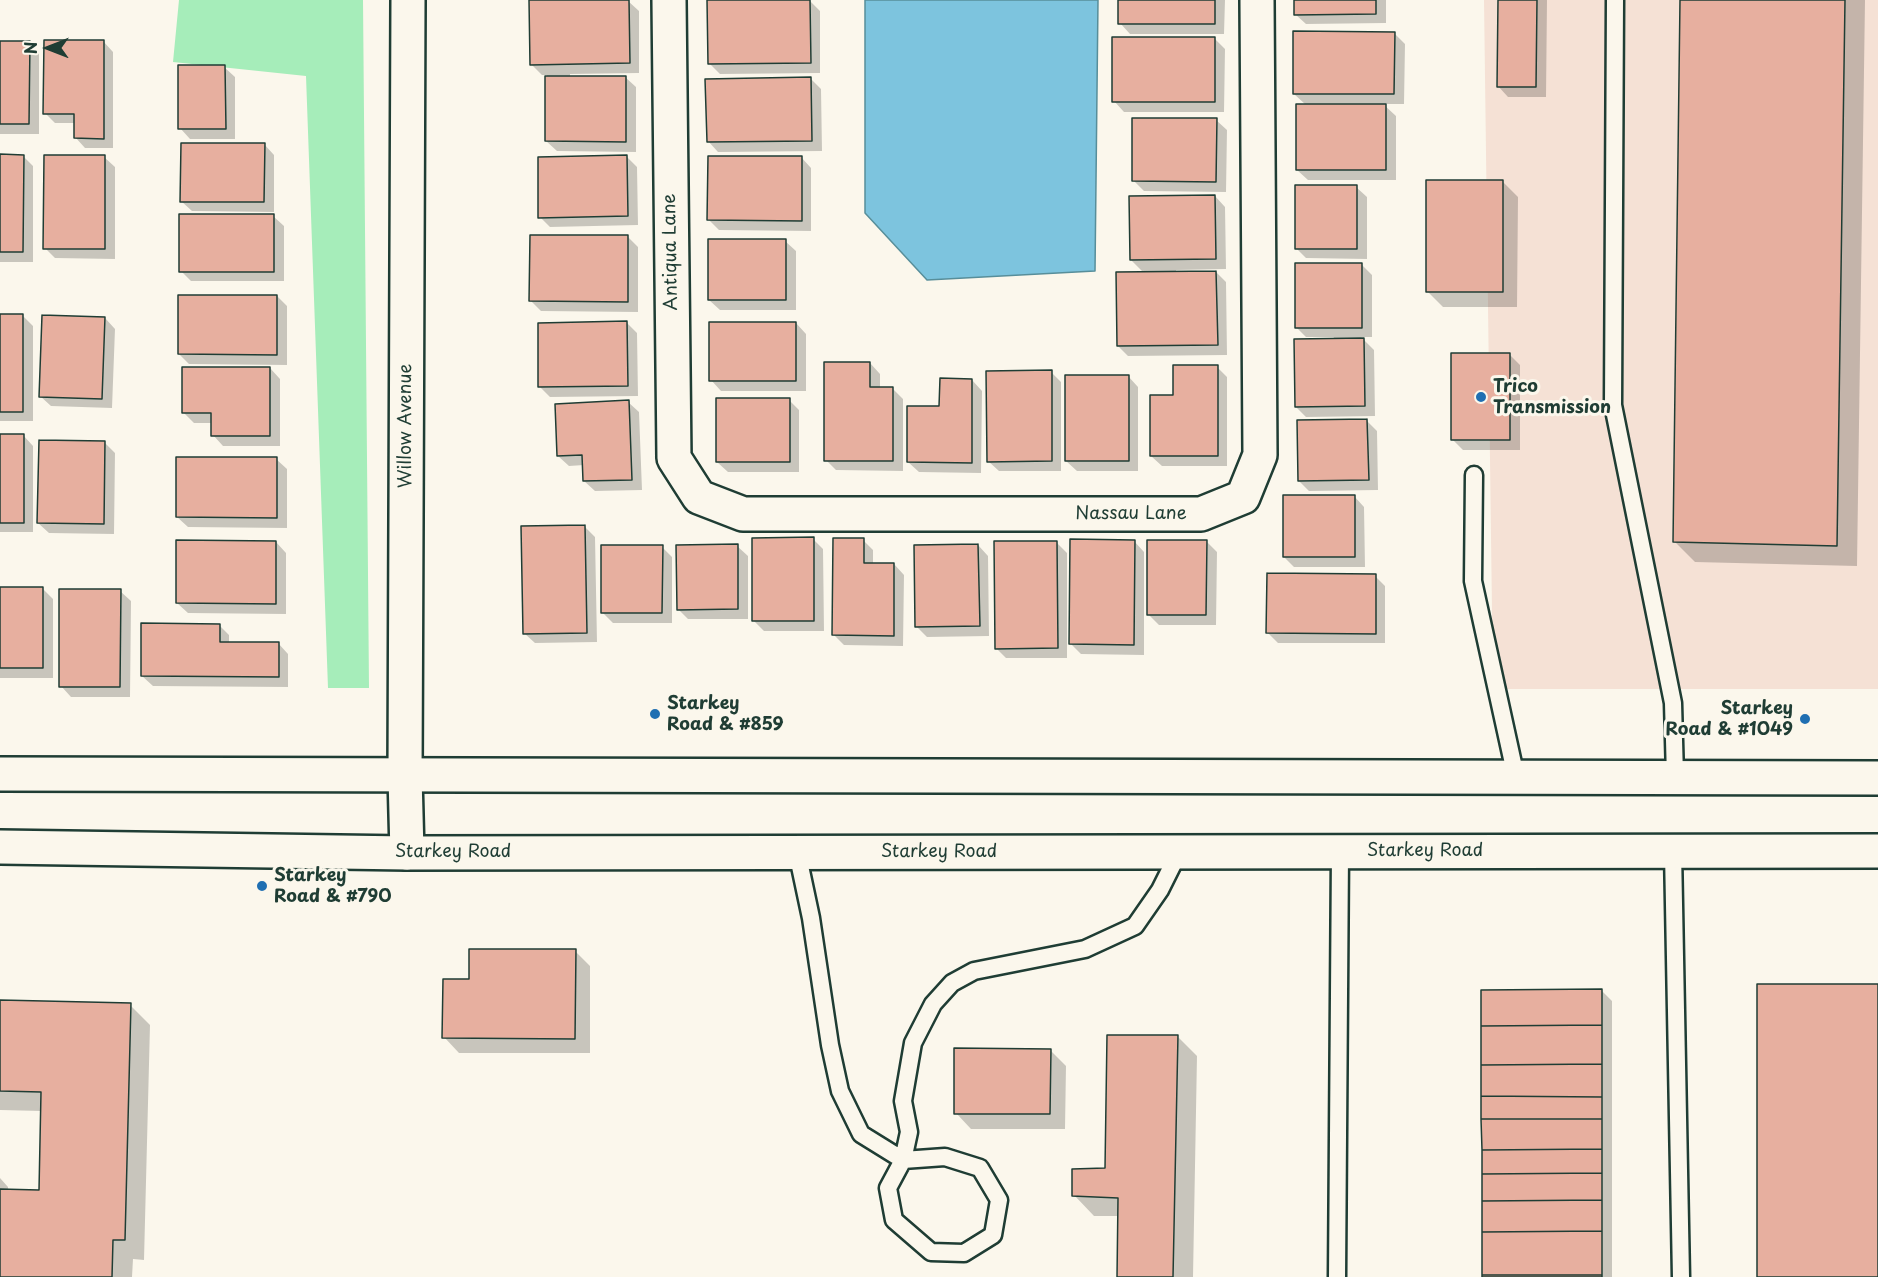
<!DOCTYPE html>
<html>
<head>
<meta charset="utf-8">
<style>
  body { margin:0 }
  #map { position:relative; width:1878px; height:1277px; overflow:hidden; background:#fbf7ec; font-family:"Playpen Sans",sans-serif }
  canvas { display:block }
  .north { position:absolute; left:18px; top:18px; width:60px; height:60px; -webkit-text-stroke:4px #fbf7ec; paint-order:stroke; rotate:270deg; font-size:16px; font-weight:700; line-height:24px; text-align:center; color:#1f3d34 }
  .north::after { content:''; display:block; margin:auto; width:21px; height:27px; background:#1f3d34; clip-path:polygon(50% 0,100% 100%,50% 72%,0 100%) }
</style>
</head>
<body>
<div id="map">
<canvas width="1878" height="1277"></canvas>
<div class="north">N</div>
</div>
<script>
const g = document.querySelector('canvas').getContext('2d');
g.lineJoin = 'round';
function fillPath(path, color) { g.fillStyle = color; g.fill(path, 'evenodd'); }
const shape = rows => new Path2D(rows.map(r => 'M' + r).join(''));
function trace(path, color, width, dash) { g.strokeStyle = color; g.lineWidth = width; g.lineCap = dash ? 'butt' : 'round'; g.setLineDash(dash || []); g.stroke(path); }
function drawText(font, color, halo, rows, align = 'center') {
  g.font = font + ' "Playpen Sans",sans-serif'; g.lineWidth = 6; g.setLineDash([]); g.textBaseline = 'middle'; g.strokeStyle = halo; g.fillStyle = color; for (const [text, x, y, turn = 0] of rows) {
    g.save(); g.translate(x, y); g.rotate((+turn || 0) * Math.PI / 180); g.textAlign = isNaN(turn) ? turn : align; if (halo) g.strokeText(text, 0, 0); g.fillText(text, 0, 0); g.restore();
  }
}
fillPath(shape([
  [1484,0,1878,0,1878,689,1493,689]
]), '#f5e1d5');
fillPath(shape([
  [179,0,363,0,369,688,328,688,306,76,173,62]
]), '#a6edba');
const water = shape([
  [865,0,1098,0,1095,271,927,280,865,213,865,0]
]);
fillPath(water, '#7dc4de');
trace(water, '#578e9a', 1.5);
fillPath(shape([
  [809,0,820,11,820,73,720,74,709,63],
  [1120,0,1225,0,1224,34,1130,34,1120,23],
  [1295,0,1386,0,1386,23,1306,24,1295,14],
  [1500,0,1547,0,1546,97,1508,97,1498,86],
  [1681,0,1865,0,1857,566,1695,562,1675,542],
  [628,1,639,11,639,73,570,74,570,77,625,77,636,87,636,152,557,151,546,141,547,75,542,75,531,64],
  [1394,33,1405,44,1404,104,1383,104,1396,116,1396,180,1308,180,1297,170,1306,105,1294,94],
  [1215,39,1225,49,1224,112,1124,112,1114,101],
  [103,41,113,52,113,148,85,148,75,137,75,123,55,123,45,113],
  [0,42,29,42,39,53,39,134,0,134],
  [224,67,235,77,235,139,190,139,180,128],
  [811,79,821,89,822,151,718,152,708,141],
  [1216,120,1227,130,1226,192,1144,191,1134,181],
  [264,144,274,155,274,212,192,211,181,201],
  [0,156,23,156,33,166,33,262,0,262],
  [104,157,115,167,115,259,55,258,45,248],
  [627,157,637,167,638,225,550,227,540,217],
  [801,157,811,168,811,231,719,230,709,220],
  [1503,182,1518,197,1517,307,1443,307,1427,291],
  [1356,187,1367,197,1367,259,1306,258,1296,248],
  [1215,196,1225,207,1226,269,1176,270,1176,272,1216,272,1226,282,1227,355,1128,356,1118,346,1144,273,1131,260],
  [273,216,284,226,284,281,191,281,181,271],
  [627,236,638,247,638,312,541,311,531,301],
  [785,241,796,251,796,310,720,310,709,300],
  [1362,265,1372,275,1372,337,1361,337,1374,350,1375,416,1306,417,1296,407,1334,337,1306,337,1296,327],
  [277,296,287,306,287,365,189,364,179,354],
  [0,315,22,315,33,326,33,421,0,421],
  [105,318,115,329,112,408,51,406,40,396],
  [627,323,637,333,638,396,550,397,540,387],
  [796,323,806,334,806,391,721,391,711,380],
  [1510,355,1520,365,1520,450,1463,450,1452,439],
  [870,363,880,374,880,388,892,388,903,399,903,471,836,470,826,460],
  [1217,367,1227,377,1227,466,1162,466,1151,456,1174,397],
  [270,368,280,379,280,446,223,446,213,435,213,423,194,423,183,412],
  [1051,372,1061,382,1061,471,999,471,988,461],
  [1128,376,1138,387,1138,471,1077,471,1066,461],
  [972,380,982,391,981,473,919,472,908,462,941,408],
  [789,400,799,410,799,472,728,472,717,462],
  [628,402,639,412,642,490,595,491,584,481,584,465,569,466,558,456],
  [1367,421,1377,431,1378,490,1309,491,1299,481],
  [0,435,23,435,33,446,33,532,0,532],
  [105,443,115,453,114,534,49,533,38,523],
  [276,459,287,469,287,528,188,527,177,517],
  [1354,496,1364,507,1365,567,1294,567,1284,557],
  [585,527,595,537,597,642,535,643,524,633],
  [813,539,823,549,824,631,764,631,754,621],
  [863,540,873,550,873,564,894,564,904,575,903,646,844,645,834,635],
  [1134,541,1144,552,1144,655,1081,654,1071,644],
  [1206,541,1217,552,1216,625,1159,625,1148,614],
  [276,542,286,553,286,614,188,613,177,603],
  [1056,542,1067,553,1067,658,1006,658,996,648],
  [978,545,988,556,989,636,927,637,916,626],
  [737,546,748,556,748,619,688,619,678,609],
  [662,547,672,557,672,623,613,623,602,612],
  [1375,576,1385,586,1385,643,1278,643,1268,633],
  [0,589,43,589,53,599,53,678,0,678],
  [120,591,131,601,130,697,71,697,61,686],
  [219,625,229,635,229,643,278,643,288,654,288,687,153,686,142,676],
  [575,951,590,966,590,1053,459,1053,444,1037,471,980],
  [1602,991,1612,1001,1612,1277,1483,1277],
  [0,1001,130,1005,150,1025,144,1260,133,1259,132,1277,0,1277,0,1178,8,1187,8,1191,40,1192,42,1111,0,1110],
  [1177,1036,1197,1056,1193,1277,1118,1277,1119,1216,1094,1216,1074,1195,1106,1169],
  [1050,1050,1066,1066,1065,1129,971,1129,956,1113]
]), '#0003');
const building = shape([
  [529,0,629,0,630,63,530,65,529,0],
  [707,0,810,0,811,63,708,64,707,0],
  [1118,0,1215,0,1215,24,1118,24,1118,0],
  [1294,0,1376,0,1376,14,1294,15,1294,0],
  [1498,0,1537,0,1536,87,1497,87,1498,0],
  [1680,0,1845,0,1837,546,1673,542,1680,0],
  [1293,31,1395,32,1394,94,1293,94,1293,31],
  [1112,37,1215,37,1215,102,1112,102,1112,37],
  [44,40,104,40,104,139,74,138,74,114,43,114,44,40],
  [0,41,30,41,29,124,0,124,0,41],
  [178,65,225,65,226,129,178,129,178,65],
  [545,76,626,76,626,142,545,141,545,76],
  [811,77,812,141,707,142,705,79,811,77],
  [1296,104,1386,104,1386,170,1296,170,1296,104],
  [1132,118,1217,118,1216,182,1132,181,1132,118],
  [181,143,265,143,264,202,180,202,181,143],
  [0,154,24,155,23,252,0,252,0,154],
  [44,155,105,155,105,249,43,249,44,155],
  [627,155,628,216,538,218,538,157,627,155],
  [708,156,802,156,802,221,707,220,708,156],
  [1426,180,1503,180,1503,292,1426,292,1426,180],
  [1295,185,1357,185,1357,249,1295,249,1295,185],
  [1215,195,1216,259,1130,260,1129,196,1215,195],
  [179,214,274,214,274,272,179,272,179,214],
  [530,235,628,235,628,302,529,301,530,235],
  [708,239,786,239,786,300,708,300,708,239],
  [1295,263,1362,263,1362,328,1295,328,1295,263],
  [1216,271,1218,345,1117,346,1116,272,1216,271],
  [178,295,277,295,277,355,178,354,178,295],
  [0,314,23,314,23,412,0,412,0,314],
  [42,315,105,317,102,399,39,397,42,315],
  [627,321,628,386,538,387,538,323,627,321],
  [709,322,796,322,796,381,709,381,709,322],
  [1364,338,1365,406,1295,407,1294,339,1364,338],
  [1451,353,1510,353,1510,440,1451,440,1451,353],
  [824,362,870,362,870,387,893,387,893,461,824,461,824,362],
  [1173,365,1218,365,1218,456,1150,456,1150,395,1173,395,1173,365],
  [182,367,270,367,270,436,211,436,211,413,182,413,182,367],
  [1052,370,1052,461,987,462,986,371,1052,370],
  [1065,375,1129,375,1129,461,1065,461,1065,375],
  [940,378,972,379,972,463,907,462,907,406,939,406,940,378],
  [716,398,790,398,790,462,716,462,716,398],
  [629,400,632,480,583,481,582,455,557,456,555,404,629,400],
  [1367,419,1369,480,1298,481,1297,420,1367,419],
  [0,434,24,434,24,523,0,523,0,434],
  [39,440,105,441,104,524,37,523,39,440],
  [176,457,277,457,277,518,176,517,176,457],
  [1283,495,1355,495,1355,557,1283,557,1283,495],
  [585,525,587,633,523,634,521,526,585,525],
  [814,537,814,621,752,621,752,538,814,537],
  [833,538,864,538,864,563,894,563,894,636,832,635,833,538],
  [1070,539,1135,540,1134,645,1069,644,1070,539],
  [176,540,276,541,276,604,176,603,176,540],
  [1147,540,1207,540,1206,615,1147,615,1147,540],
  [994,541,1057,541,1058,648,995,649,994,541],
  [738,544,738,609,677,610,676,545,738,544],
  [978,544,980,626,915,627,914,545,978,544],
  [601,545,663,545,662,613,601,613,601,545],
  [1267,573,1376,574,1376,634,1266,633,1267,573],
  [0,587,43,587,43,668,0,668,0,587],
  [59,589,121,589,120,687,59,687,59,589],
  [141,623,220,624,220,642,279,642,279,677,141,676,141,623],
  [469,949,576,949,575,1039,442,1038,443,979,469,979,469,949],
  [1757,984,1878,984,1878,1277,1757,1277,1757,984],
  [1602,989,1602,1025,1481,1026,1481,990,1602,989],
  [0,1000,131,1003,125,1240,113,1240,112,1277,0,1277,0,1189,39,1190,41,1092,0,1091,0,1000],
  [1602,1025,1602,1064,1481,1065,1481,1026,1602,1025],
  [1107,1035,1178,1035,1173,1277,1117,1277,1118,1198,1072,1196,1072,1169,1105,1168,1107,1035],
  [954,1048,1051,1049,1050,1114,954,1114,954,1048],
  [1602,1064,1602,1097,1481,1096,1481,1065,1602,1064],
  [1481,1096,1602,1097,1602,1119,1481,1119,1481,1096],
  [1481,1119,1602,1119,1602,1149,1482,1150,1481,1119],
  [1602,1149,1602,1173,1482,1174,1482,1150,1602,1149],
  [1602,1173,1602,1200,1482,1201,1482,1174,1602,1173],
  [1602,1200,1602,1231,1482,1232,1482,1201,1602,1200],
  [1602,1231,1602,1275,1482,1275,1482,1232,1602,1231],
  [1482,1275,1602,1275,1602,1277,1482,1277,1482,1275]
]);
fillPath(building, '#e7af9f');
trace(building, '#1f3d34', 1.5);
const lane = shape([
  [1615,0,1613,405,1673,703,1675,777],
  [1474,475,1473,581,1516,777],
  [1673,851,1681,1277],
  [797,852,811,918,830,1045,840,1091,861,1134,903,1160,888,1188,894,1220,931,1252,964,1253,993,1235,999,1200,980,1168,945,1157,903,1160,909,1132,903,1101,913,1043,933,1004,952,983,974,971,1085,949,1135,926,1160,890,1179,852],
  [1337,1277,1340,852]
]);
const street = shape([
  [669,0,674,458,699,497,743,514,1201,514,1243,497,1260,455,1257,0],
  [407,853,405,776,408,0]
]);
const secondary = shape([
  [0,774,1878,778],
  [0,847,407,853,1878,851]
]);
trace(lane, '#1f3d34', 21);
trace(street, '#1f3d34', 38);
trace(secondary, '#1f3d34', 38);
trace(lane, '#fbf7ec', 16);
trace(street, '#fbf7ec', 33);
trace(secondary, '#fbf7ec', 33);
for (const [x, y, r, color] of [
  [1481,397,6,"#1f6fb2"],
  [655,714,6,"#1f6fb2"],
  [1805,719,6,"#1f6fb2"],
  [262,886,6,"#1f6fb2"]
]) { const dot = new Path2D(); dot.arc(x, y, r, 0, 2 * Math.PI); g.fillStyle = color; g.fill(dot); trace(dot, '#fbf7ec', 2); }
drawText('18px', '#1f3d34', '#fbf7ec', [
  ["Antiqua Lane",671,252,-91],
  ["Willow Avenue",406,426,-90],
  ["Nassau Lane",1131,514],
  ["Starkey Road",1425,851],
  ["Starkey Road",453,852],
  ["Starkey Road",939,852]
]);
drawText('bold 18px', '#1f3d34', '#fbf7ec', [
  ["Trico",1493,387],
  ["Transmission",1493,408],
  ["Starkey",667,704],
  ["Road & #859",667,725],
  ["Starkey",1793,709,"right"],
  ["Road & #1049",1793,730,"right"],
  ["Starkey",274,876],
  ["Road & #790",274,897]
], 'left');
</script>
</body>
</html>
